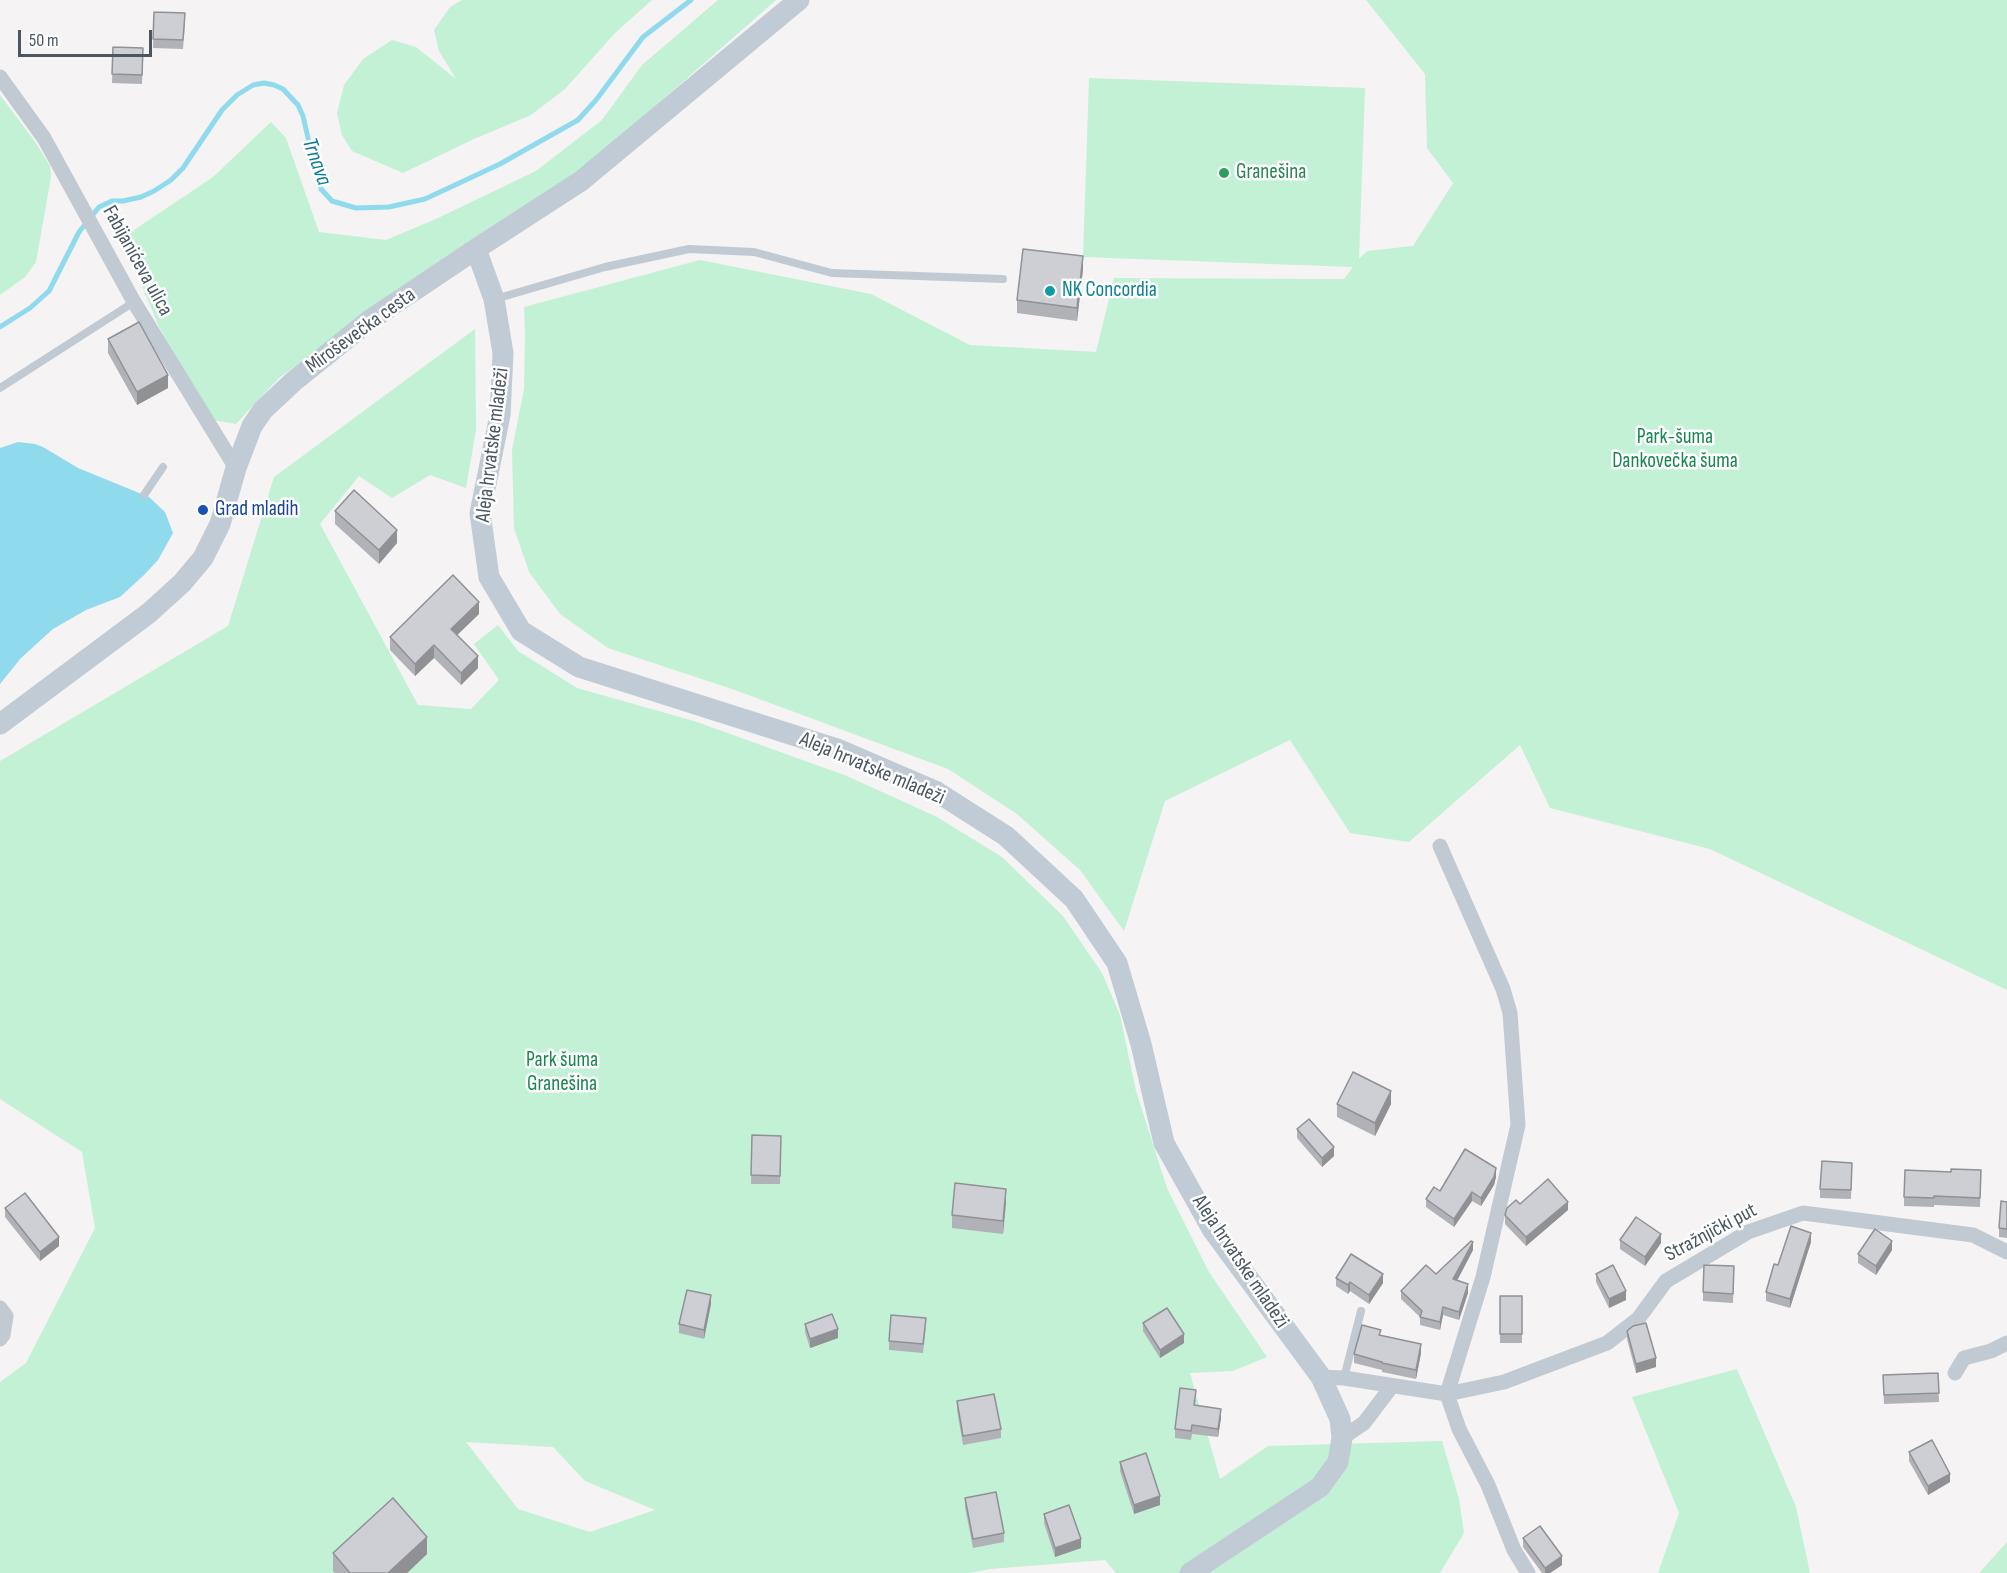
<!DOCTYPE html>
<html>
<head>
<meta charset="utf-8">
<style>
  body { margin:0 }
  #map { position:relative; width:2007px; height:1573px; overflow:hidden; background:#f5f3f3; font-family:"Sofia Sans Condensed",sans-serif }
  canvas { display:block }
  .scale { position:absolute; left:18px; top:30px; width:134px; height:27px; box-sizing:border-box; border:3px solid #4a5661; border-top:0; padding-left:8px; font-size:18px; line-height:21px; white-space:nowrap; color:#4a5661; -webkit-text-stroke:4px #fff; paint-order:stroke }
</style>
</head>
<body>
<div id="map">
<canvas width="2007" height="1573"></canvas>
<div class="scale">50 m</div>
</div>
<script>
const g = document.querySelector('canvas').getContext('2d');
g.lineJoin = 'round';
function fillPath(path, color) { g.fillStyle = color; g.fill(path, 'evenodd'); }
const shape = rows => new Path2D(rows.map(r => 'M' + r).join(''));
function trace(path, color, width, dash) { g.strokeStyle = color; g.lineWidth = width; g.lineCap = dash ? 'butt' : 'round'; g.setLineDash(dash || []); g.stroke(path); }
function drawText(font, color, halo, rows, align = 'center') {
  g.font = font + ' "Sofia Sans Condensed",sans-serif'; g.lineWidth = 5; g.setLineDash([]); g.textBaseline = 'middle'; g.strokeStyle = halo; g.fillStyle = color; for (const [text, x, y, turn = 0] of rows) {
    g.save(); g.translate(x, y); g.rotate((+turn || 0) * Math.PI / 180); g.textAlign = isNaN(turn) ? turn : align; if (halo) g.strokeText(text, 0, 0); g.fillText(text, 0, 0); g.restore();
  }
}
fillPath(shape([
  [462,0,652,0,615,33,565,89,531,115,474,139,403,173,352,151,342,135,337,113,344,85,363,59,392,40,416,47,456,79,439,51,434,30,450,7],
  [718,0,776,0,585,168,447,256,279,378,236,424,212,420,159,327,122,238,213,177,271,122,286,138,319,232,386,240,438,218,536,171,602,120,642,65],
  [1366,0,2007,0,2007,990,1710,849,1550,808,1520,745,1409,842,1350,833,1290,740,1165,801,1124,931,1080,870,1017,814,948,769,735,690,608,648,560,614,529,572,514,528,512,450,524,389,525,335,524,307,700,260,871,294,970,345,1096,352,1114,278,1344,279,1353,267,1083,257,1089,78,1365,88,1359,259,1367,251,1413,246,1453,183,1427,148,1425,74],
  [0,95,36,143,50,166,51,177,36,262,25,277,0,295],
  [475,329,476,430,466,488,430,475,392,498,359,476,320,524,418,705,471,709,499,680,474,644,498,625,518,651,577,688,694,721,847,776,937,817,1002,857,1063,916,1102,973,1120,1015,1136,1091,1167,1188,1209,1272,1267,1357,1233,1371,1190,1373,1220,1479,1268,1446,1442,1441,1459,1499,1464,1533,1440,1573,1116,1573,1105,1560,990,1569,969,1573,0,1573,0,1382,26,1363,95,1228,82,1152,0,1099,0,761,228,626,274,477],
  [466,1442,553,1447,585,1481,655,1510,590,1532,518,1509],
  [1737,1369,1796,1507,1810,1573,1658,1573,1679,1513,1632,1397],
  [2007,1542,2007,1573,1979,1573]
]), '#c3f1d5');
fillPath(shape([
  [18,442,35,444,43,447,78,468,149,497,165,512,173,533,158,560,144,575,120,597,86,610,53,629,21,658,0,684,0,448]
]), '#90daee');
trace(shape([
  [0,327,30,308,49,291,79,232,99,207,112,201,123,201,141,197,154,191,171,180,183,168,222,110,237,95,253,85,264,83,274,85,283,89,298,105,303,116,317,177,321,189,332,201,356,208,389,207,425,199,500,164,578,120,596,100,643,37,691,0]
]), '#90daee', 5);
trace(shape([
  [495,299,605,267,689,249,754,252,832,273,1003,279],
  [0,388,134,302],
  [144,495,163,467],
  [1344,1378,1361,1311]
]), '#c1cad2', 8);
trace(shape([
  [0,77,44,138,134,302,236,468],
  [1440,846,1503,989,1510,1013,1518,1125,1483,1277,1447,1394,1459,1429,1488,1485,1514,1550,1528,1573],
  [0,1308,6,1316,3,1335,0,1339],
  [1955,1373,1964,1358,1991,1351,2007,1343],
  [1321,1377,1344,1378,1447,1394,1504,1382,1607,1343,1638,1319,1666,1281,1748,1232,1803,1213,1973,1235,2007,1252],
  [1342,1438,1364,1423,1392,1386]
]), '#c1cad2', 15);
trace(shape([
  [476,249,494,299,503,353,500,415,480,513,489,577,521,631,579,667,837,749,937,792,1006,836,1074,899,1117,963,1141,1044,1164,1143,1212,1229,1321,1377,1340,1419,1342,1438,1338,1462,1320,1487,1190,1573],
  [0,724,149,613,182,583,203,558,220,524,236,468,252,426,263,410,294,381,370,320,476,249,581,181,799,0]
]), '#c1cbd6', 21);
fillPath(shape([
  [154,12,185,22,183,49,153,48],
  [113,47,143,57,142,84,112,83],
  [1083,269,1077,321,1017,313,1017,300],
  [108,339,168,388,137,405,108,353],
  [335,511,397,543,379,564,335,524],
  [479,614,457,635,478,668,461,685,434,658,415,676,390,650,390,637],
  [1337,1104,1391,1104,1375,1136,1337,1117],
  [1297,1129,1334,1156,1322,1167,1297,1138],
  [752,1135,781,1136,780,1184,751,1184],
  [1852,1163,1851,1199,1820,1198,1820,1189],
  [1981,1170,1980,1207,1934,1205,1934,1207,1904,1206,1904,1197,1951,1172],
  [1496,1177,1494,1185,1481,1206,1472,1201,1454,1227,1426,1207,1426,1199,1440,1191],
  [1006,1202,1003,1234,952,1228,952,1215],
  [2007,1202,2007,1238,1999,1237,1999,1228],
  [1520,1204,1568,1210,1526,1246,1505,1224,1505,1215],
  [5,1208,59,1246,40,1261,5,1217],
  [1620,1240,1661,1243,1645,1266,1620,1249],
  [1811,1242,1790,1308,1766,1301,1766,1292,1778,1265],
  [1473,1250,1457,1281,1468,1293,1459,1320,1443,1315,1440,1330,1420,1325,1420,1317,1401,1299,1401,1291,1436,1274],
  [1892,1250,1876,1275,1858,1263,1858,1254],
  [1734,1266,1733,1303,1703,1301,1703,1292],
  [1596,1274,1626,1300,1609,1308,1596,1282],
  [1336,1278,1383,1283,1369,1304,1350,1291,1348,1294,1336,1286],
  [1500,1296,1522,1296,1522,1343,1500,1343],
  [711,1304,704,1339,679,1333,679,1324],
  [1143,1323,1184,1343,1160,1358,1143,1331],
  [805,1324,838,1338,810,1348,805,1332],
  [926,1327,923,1353,889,1350,889,1341],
  [1627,1331,1656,1367,1636,1373,1627,1339],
  [1381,1336,1421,1353,1416,1379,1382,1372,1382,1370,1354,1363,1354,1354],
  [1938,1373,1939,1402,1884,1404,1883,1375],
  [1196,1399,1195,1405,1221,1418,1218,1437,1192,1434,1191,1440,1175,1438,1175,1429],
  [957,1401,1001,1429,1001,1438,963,1445,957,1410],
  [1909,1452,1950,1482,1928,1495,1909,1461],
  [1120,1462,1160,1505,1134,1514,1120,1471],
  [965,1498,1004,1533,1004,1542,973,1548,965,1507],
  [1044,1514,1081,1548,1055,1557,1044,1523],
  [1523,1538,1562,1565,1550,1573,1542,1573,1523,1547],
  [333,1553,427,1554,407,1573,335,1573,333,1571]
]), '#b0b2b7');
fillPath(shape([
  [1083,256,1083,269,1077,321,1077,308],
  [168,375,168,388,137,405,137,392],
  [397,530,397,543,379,564,379,550],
  [479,602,479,614,451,641,451,629],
  [434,645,434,658,415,676,415,664],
  [478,656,478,668,461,685,461,673],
  [1391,1091,1391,1104,1375,1136,1375,1123],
  [1334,1147,1334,1156,1322,1167,1322,1158],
  [1496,1168,1496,1177,1494,1185,1481,1206,1481,1198],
  [1006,1189,1006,1202,1003,1234,1003,1221],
  [1472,1192,1472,1201,1454,1227,1454,1219],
  [1568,1202,1568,1210,1526,1246,1526,1237],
  [1811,1233,1811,1242,1790,1308,1790,1299],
  [1661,1234,1661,1243,1645,1266,1645,1257],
  [59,1237,59,1246,40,1261,40,1252],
  [1892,1241,1892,1250,1876,1275,1876,1266],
  [1473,1242,1473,1250,1453,1288,1453,1279],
  [1383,1274,1383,1283,1369,1304,1369,1295],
  [1350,1282,1350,1291,1348,1294,1348,1285],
  [1468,1284,1468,1293,1459,1320,1459,1312],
  [1626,1291,1626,1300,1609,1308,1609,1299],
  [711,1295,711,1304,704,1339,704,1330],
  [1443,1307,1443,1315,1440,1330,1440,1322],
  [838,1329,838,1338,810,1348,810,1339],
  [1184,1334,1184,1343,1160,1358,1160,1350],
  [1421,1344,1421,1353,1416,1379,1416,1370],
  [1656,1358,1656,1367,1636,1373,1636,1364],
  [1221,1409,1221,1418,1218,1437,1218,1429],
  [1950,1474,1950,1482,1928,1495,1928,1486],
  [1160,1496,1160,1505,1134,1514,1134,1505],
  [427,1537,427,1554,407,1573,388,1573],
  [1081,1539,1081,1548,1055,1557,1055,1548],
  [1562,1556,1562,1565,1550,1573,1545,1573,1545,1568]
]), '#909195');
const building = shape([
  [154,12,185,13,183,40,153,39,154,12],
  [113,47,143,48,142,75,112,74,113,47],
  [1023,249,1083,256,1077,308,1017,300,1023,249],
  [139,322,168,375,137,392,108,339,139,322],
  [354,490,397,530,379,550,335,511,354,490],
  [453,575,479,602,451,629,478,656,461,673,434,645,415,664,390,637,453,575],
  [1353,1072,1391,1091,1375,1123,1337,1104,1353,1072],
  [1309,1119,1334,1147,1322,1158,1297,1129,1309,1119],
  [752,1135,781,1136,780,1176,751,1175,752,1135],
  [1465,1149,1496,1168,1494,1177,1481,1198,1472,1192,1454,1219,1426,1199,1434,1187,1440,1191,1465,1149],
  [1822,1161,1852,1163,1851,1190,1820,1189,1822,1161],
  [1951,1169,1981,1170,1980,1198,1934,1196,1934,1198,1904,1197,1905,1170,1951,1172,1951,1169],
  [1548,1179,1568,1202,1526,1237,1505,1215,1507,1208,1516,1200,1520,1204,1548,1179],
  [955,1183,1006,1189,1003,1221,952,1215,955,1183],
  [25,1193,59,1237,40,1252,5,1208,25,1193],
  [2001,1201,2007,1202,2007,1229,1999,1228,2001,1201],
  [1636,1217,1661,1234,1645,1257,1620,1240,1636,1217],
  [1791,1226,1811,1233,1790,1299,1766,1292,1774,1264,1778,1265,1791,1226],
  [1875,1229,1892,1241,1876,1266,1858,1254,1875,1229],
  [1471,1241,1473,1242,1453,1279,1468,1284,1459,1312,1443,1307,1440,1322,1420,1317,1422,1311,1401,1291,1426,1265,1436,1274,1471,1241],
  [1351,1254,1383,1274,1369,1295,1350,1282,1348,1285,1336,1278,1351,1254],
  [1613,1265,1626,1291,1609,1299,1596,1274,1613,1265],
  [1704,1265,1734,1266,1733,1294,1703,1292,1704,1265],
  [687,1290,711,1295,704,1330,679,1324,687,1290],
  [1500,1296,1522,1296,1522,1334,1500,1334,1500,1296],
  [1167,1308,1184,1334,1160,1350,1143,1323,1167,1308],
  [832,1314,838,1329,810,1339,805,1324,832,1314],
  [891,1315,926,1318,923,1344,889,1341,891,1315],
  [1646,1323,1656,1358,1636,1364,1627,1331,1633,1326,1646,1323],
  [1362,1325,1381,1330,1379,1335,1421,1344,1416,1370,1382,1363,1382,1362,1354,1354,1362,1325],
  [1938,1373,1939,1393,1884,1395,1883,1375,1938,1373],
  [1180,1388,1196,1390,1194,1405,1221,1409,1218,1429,1192,1425,1191,1431,1175,1429,1180,1388],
  [994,1394,1001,1429,963,1436,957,1401,994,1394],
  [1932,1440,1950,1474,1928,1486,1909,1452,1932,1440],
  [1146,1453,1160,1496,1134,1505,1120,1462,1146,1453],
  [996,1492,1004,1533,973,1539,965,1498,996,1492],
  [393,1498,427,1537,388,1573,350,1573,333,1553,393,1498],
  [1069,1505,1081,1539,1055,1548,1044,1514,1069,1505],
  [1540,1526,1562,1556,1545,1568,1523,1538,1540,1526]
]);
fillPath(building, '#cdcfd5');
trace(building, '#909195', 1.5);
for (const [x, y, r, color] of [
  [1224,173,6,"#2e9e5b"],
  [1050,291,6,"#0f9aa8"],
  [203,510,6,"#1a4fb4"]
]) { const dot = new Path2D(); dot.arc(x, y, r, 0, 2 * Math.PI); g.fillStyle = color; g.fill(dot); trace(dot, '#fff', 2); }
drawText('21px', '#27864d', '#fff', [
  ["Granešina",1236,173]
], 'left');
drawText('21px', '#4a5661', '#fff', [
  ["Fabijanićeva ulica",137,261,61],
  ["Miroševečka cesta",361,331,-36],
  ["Aleja hrvatske mladeži",493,445,-83],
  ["Aleja hrvatske mladeži",872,769,23],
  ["Stražnjički put",1711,1233,-28],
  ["Aleja hrvatske mladeži",1240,1262,56]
]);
drawText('21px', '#0d838f', '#fff', [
  ["NK Concordia",1062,291]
], 'left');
drawText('21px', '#17864f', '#fff', [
  ["Park-šuma",1675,438],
  ["Dankovečka šuma",1675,462],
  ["Park šuma",562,1061],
  ["Granešina",562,1085]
]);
drawText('21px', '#164399', '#fff', [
  ["Grad mladih",215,510]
], 'left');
drawText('italic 22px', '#0c7c9b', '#fff', [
  ["Trnava",316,162,70]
]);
</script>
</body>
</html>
